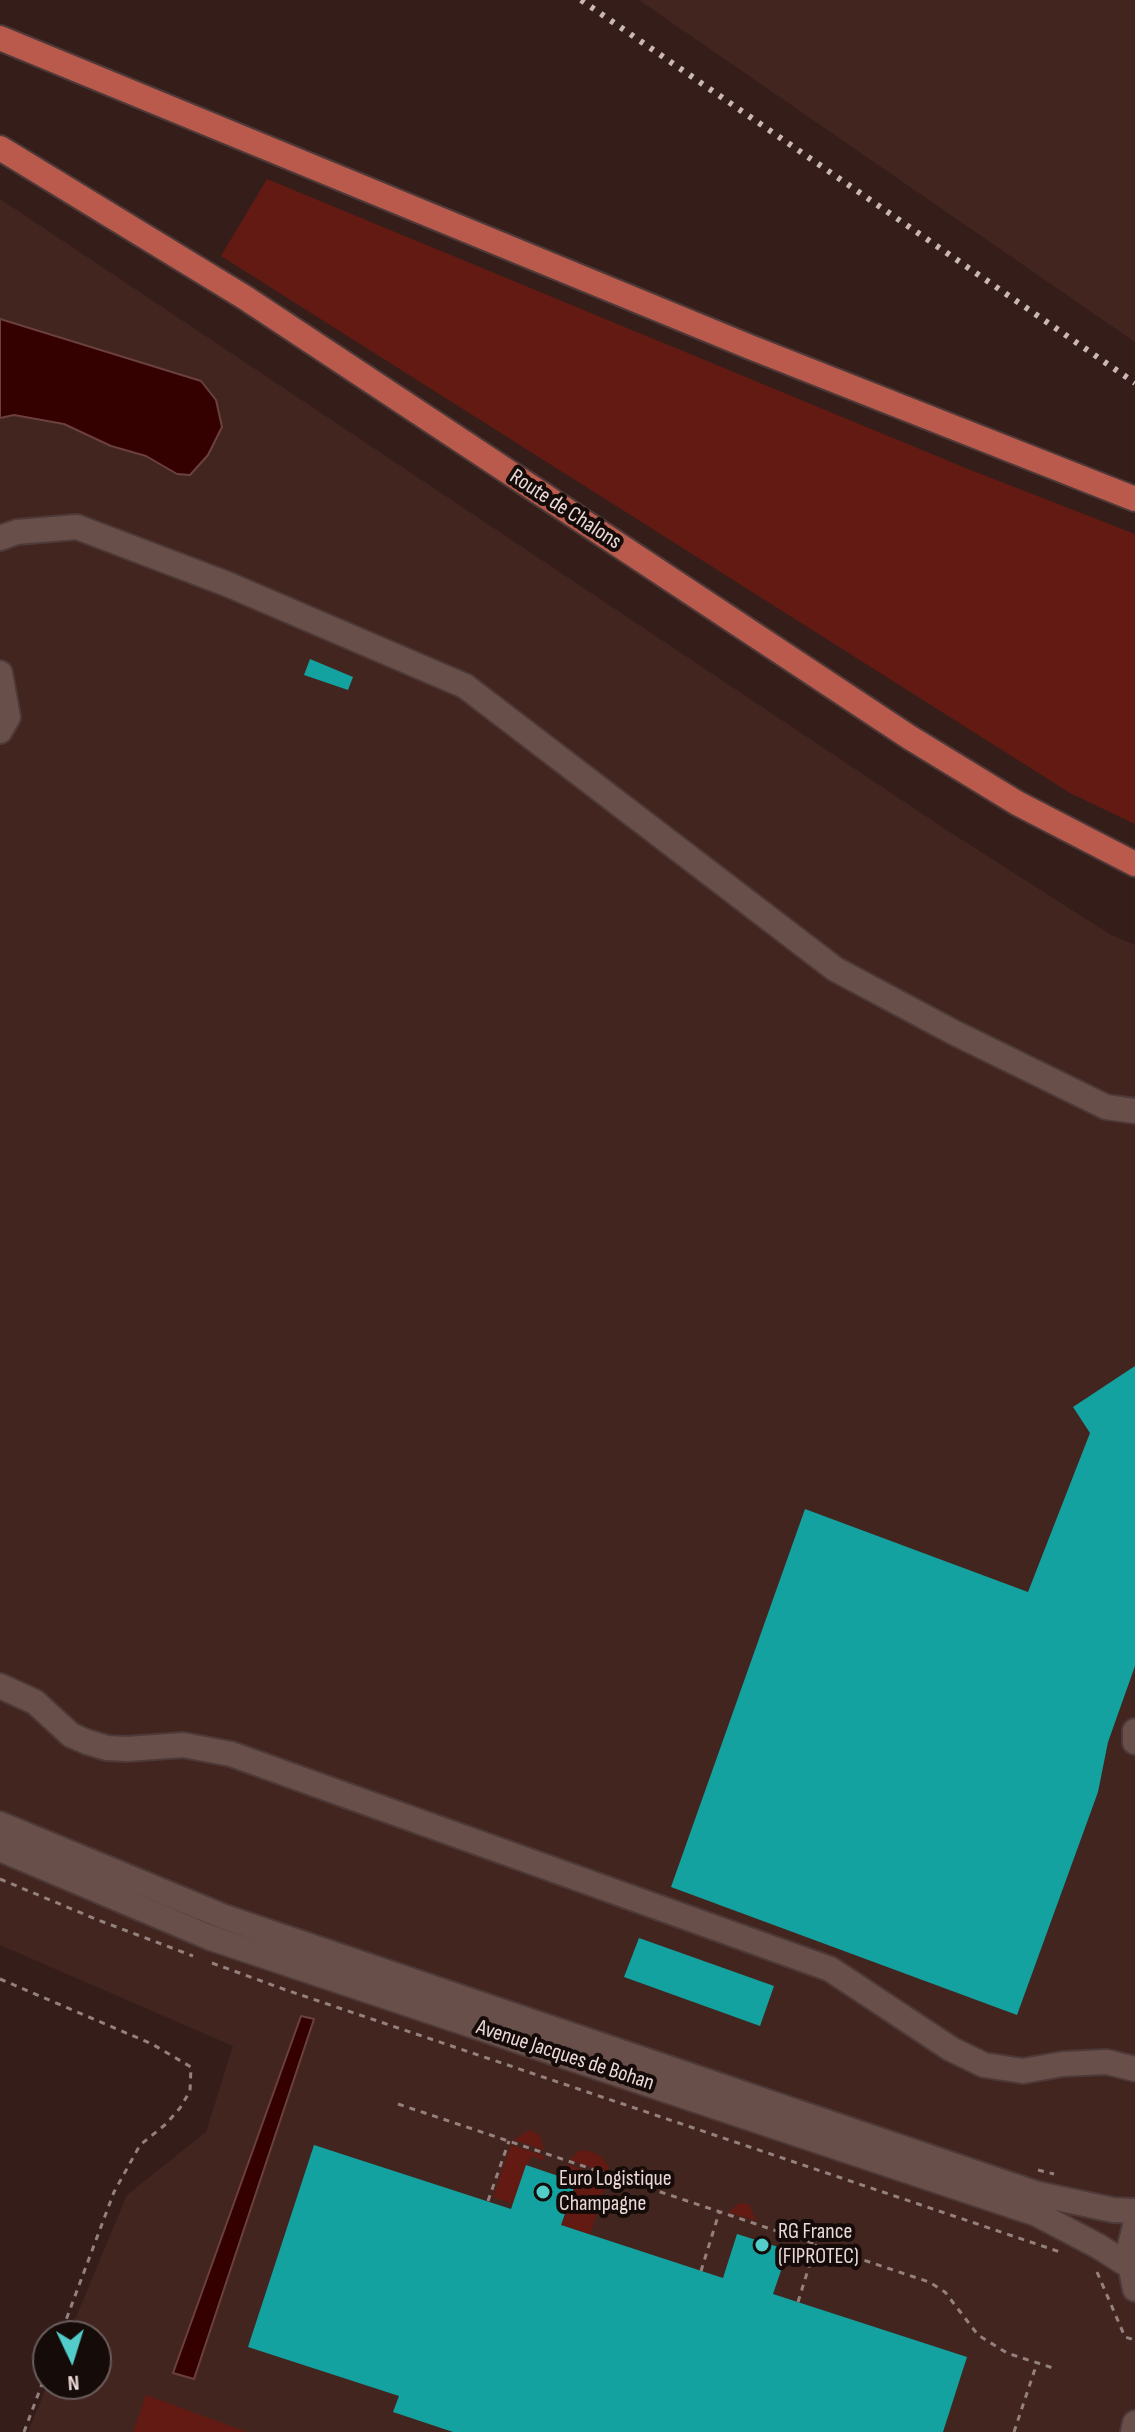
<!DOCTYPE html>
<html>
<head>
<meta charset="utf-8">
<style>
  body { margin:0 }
  #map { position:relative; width:1135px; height:2432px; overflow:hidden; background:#351e1a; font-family:"Sofia Sans Condensed",sans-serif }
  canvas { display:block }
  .north { position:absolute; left:32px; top:2320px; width:80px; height:80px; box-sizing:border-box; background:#150b09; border:2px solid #6a5d5b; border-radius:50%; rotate:176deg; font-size:22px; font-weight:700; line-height:32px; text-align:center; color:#ead9d6 }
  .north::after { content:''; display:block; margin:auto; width:28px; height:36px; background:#53cdca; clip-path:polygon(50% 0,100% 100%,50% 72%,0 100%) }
</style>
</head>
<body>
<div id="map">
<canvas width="1135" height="2432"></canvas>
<div class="north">N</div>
</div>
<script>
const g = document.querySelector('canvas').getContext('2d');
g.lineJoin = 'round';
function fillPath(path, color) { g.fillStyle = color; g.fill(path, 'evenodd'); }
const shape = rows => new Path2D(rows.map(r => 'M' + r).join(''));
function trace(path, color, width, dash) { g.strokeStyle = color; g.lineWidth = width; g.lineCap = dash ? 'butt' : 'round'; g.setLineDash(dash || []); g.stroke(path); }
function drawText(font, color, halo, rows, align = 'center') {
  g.font = font + ' "Sofia Sans Condensed",sans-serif'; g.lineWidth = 8; g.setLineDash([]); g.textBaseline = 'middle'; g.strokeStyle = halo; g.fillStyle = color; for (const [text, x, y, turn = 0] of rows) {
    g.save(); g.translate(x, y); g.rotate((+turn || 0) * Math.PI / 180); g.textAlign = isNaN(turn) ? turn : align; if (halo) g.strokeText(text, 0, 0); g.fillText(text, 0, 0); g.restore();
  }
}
fillPath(shape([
  [639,0,1135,0,1135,342],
  [0,199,948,831,1111,935,1135,945,1135,2432,28,2432,48,2384,96,2384,96,2336,68,2336,127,2195,206,2132,233,2046,0,1945]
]), '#432520');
fillPath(shape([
  [267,179,968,469,1135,534,1135,824,1070,793,221,256],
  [529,2130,540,2135,544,2150,514,2140],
  [511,2145,545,2156,543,2160,531,2156,513,2204,493,2197],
  [587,2150,601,2156,608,2166,609,2173,569,2160,579,2151],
  [566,2164,608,2178,590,2235,561,2225,576,2182,560,2176],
  [740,2203,750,2205,756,2221,728,2212],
  [794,2221,804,2223,810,2239,782,2230],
  [146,2395,247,2432,133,2432]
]), '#621a12');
const water = shape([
  [0,319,201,381,216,400,222,427,208,455,190,475,177,474,146,456,111,446,64,424,14,415,0,418,0,319],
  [301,2016,314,2019,194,2379,173,2373,301,2016]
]);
fillPath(water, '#350000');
trace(water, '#6b4140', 2);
fillPath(shape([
  [310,659,353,677,348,690,304,675],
  [1135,1366,1135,1666,1108,1742,1098,1792,1017,2015,671,1887,805,1509,1028,1592,1090,1433,1073,1407],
  [639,1938,774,1986,760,2026,624,1977],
  [314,2145,511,2209,526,2165,576,2182,561,2225,723,2278,737,2234,788,2250,773,2294,967,2357,943,2432,453,2432,393,2412,399,2396,248,2347]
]), '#13a29f');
const minor = shape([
  [0,538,17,532,77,527,227,584,465,686,835,969,953,1032,1106,1107,1135,1111],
  [0,673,8,717,0,731],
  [0,1686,35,1702,71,1735,87,1742,107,1748,127,1749,183,1745,231,1754,830,1969,951,2049,984,2065,1023,2071,1063,2064,1107,2062,1135,2069],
  [1135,1731,1135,1742],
  [0,1824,222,1916,1038,2194,1113,2210,1135,2211],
  [0,1849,211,1938,1037,2214,1098,2246,1128,2265],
  [1135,2226,1128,2254,1135,2289],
  [1133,2432,1135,2423]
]);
const major = shape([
  [0,38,750,347,1135,499],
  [0,148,244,297,909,737,1017,803,1135,864]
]);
trace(minor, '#4d3937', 28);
trace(major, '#4d3937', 28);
trace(shape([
  [0,1879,98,1920,193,1956],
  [212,1963,286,1990,1060,2252],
  [0,1979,152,2044,191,2067,190,2091,180,2108,166,2124,140,2145,114,2192,60,2336],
  [398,2104,929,2282,945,2292,978,2335,1007,2353,1056,2369],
  [1038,2170,1054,2174],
  [488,2201,509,2141],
  [701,2271,719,2213],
  [1097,2272,1125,2337,1135,2340],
  [798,2302,816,2244],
  [24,2432,48,2368],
  [1014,2432,1037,2363]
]), '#94817d', 3, [6, 6]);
trace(minor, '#694f4a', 24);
trace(major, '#b95a4c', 24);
trace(shape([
  [581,0,1135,383]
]), '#cab8b5', 6, [4, 8]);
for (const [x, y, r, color] of [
  [543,2192,8,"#53cdca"],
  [762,2245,8,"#53cdca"]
]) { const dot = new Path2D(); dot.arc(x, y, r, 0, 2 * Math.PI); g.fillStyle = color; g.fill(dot); trace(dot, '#150b09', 3); }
drawText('22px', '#ead9d6', '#150b09', [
  ["Route de Chalons",565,510,33],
  ["Avenue Jacques de Bohan",565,2056,18]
]);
drawText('22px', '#ead9d6', '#150b09', [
  ["Euro Logistique",559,2179],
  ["Champagne",559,2204],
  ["RG France",778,2232],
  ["(FIPROTEC)",778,2257]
], 'left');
</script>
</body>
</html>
